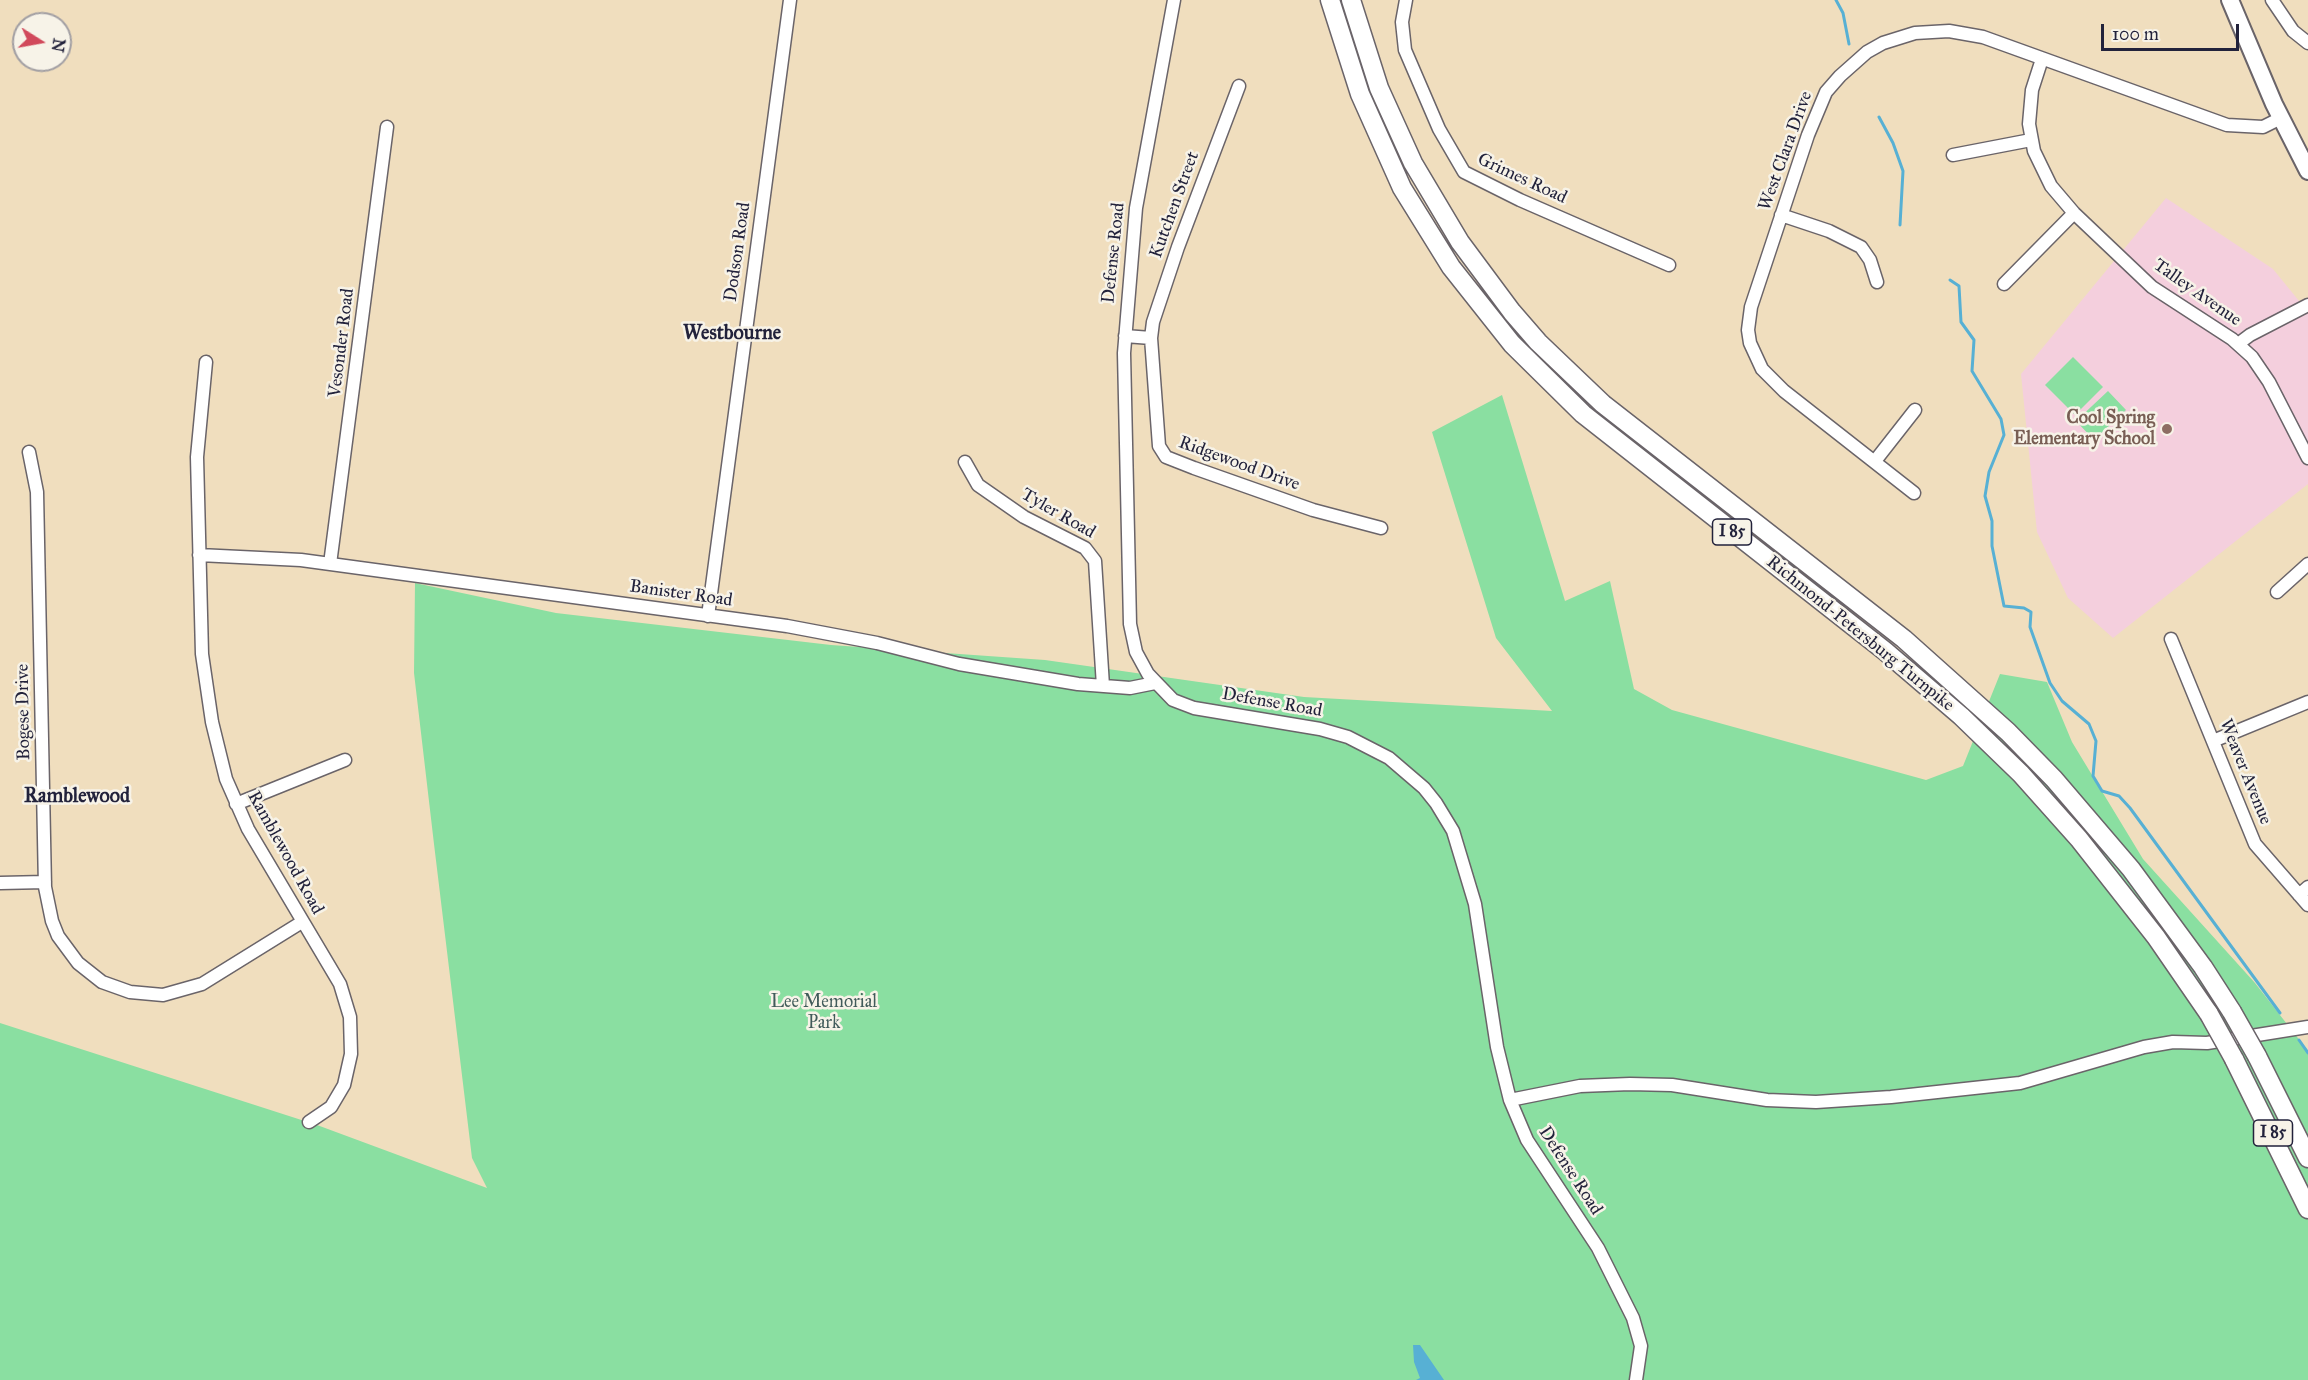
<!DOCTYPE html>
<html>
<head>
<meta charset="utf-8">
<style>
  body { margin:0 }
  #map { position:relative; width:2308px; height:1380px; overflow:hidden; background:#f0debe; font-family:"IM FELL Great Primer",serif }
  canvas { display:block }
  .north { position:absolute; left:12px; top:12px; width:60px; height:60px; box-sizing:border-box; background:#f7f3e8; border:2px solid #a29fa3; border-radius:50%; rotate:101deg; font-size:16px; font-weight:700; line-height:24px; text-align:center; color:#22223b }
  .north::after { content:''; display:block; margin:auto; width:21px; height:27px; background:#d1495b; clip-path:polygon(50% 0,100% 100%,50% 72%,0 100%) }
  .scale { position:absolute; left:2101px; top:24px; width:138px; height:27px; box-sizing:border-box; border:3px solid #22223b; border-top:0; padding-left:8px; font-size:18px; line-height:21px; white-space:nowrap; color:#22223b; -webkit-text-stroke:4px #f7f3e8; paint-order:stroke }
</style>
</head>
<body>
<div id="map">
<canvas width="2308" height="1380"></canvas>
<div class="north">N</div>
<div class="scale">100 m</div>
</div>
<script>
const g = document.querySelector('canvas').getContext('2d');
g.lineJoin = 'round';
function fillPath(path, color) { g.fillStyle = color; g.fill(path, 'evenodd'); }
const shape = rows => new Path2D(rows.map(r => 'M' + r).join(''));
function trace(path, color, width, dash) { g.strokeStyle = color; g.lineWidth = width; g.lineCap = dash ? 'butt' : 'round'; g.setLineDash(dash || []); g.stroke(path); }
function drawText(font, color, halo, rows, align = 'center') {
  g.font = font + ' "IM FELL Great Primer",serif'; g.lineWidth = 5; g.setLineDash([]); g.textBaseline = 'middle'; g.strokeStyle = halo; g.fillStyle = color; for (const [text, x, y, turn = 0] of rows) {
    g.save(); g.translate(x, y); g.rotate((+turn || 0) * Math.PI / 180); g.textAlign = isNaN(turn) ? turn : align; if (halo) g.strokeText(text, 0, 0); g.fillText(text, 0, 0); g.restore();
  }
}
fillPath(shape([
  [2166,198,2273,269,2308,312,2308,484,2113,638,2068,598,2037,532,2021,374]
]), '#f4cfdd');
fillPath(shape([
  [2073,357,2103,387,2075,415,2045,385],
  [2108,391,2126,410,2094,440,2076,421],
  [1502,395,1565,601,1610,581,1634,689,1672,710,1926,780,1963,766,2000,674,2047,682,2072,742,2143,859,2255,983,2308,1051,2308,1380,0,1380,0,1023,317,1125,487,1188,472,1158,434,844,414,673,415,583,556,613,831,645,1045,660,1304,697,1552,711,1496,638,1432,432]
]), '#8adfa1');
fillPath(shape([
  [1413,1345,1420,1345,1444,1380,1416,1380,1420,1378,1414,1362]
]), '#57b0d4');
trace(shape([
  [1836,0,1843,13,1849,44],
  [1879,117,1893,143,1903,171,1900,225],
  [1950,280,1959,286,1961,322,1974,340,1972,371,2001,419,2004,435,1989,472,1985,496,1992,521,1992,546,2004,606,2024,608,2031,612,2030,627,2050,683,2062,701,2089,724,2096,741,2093,776,2102,791,2119,796,2130,808,2280,1013],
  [2299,1040,2308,1053]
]), '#57b0d4', 3);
const minor = shape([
  [1174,0,1136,208,1124,353,1130,624,1136,652,1148,674,1173,700,1194,708,1320,729,1348,737,1389,758,1424,788,1436,803,1453,831,1475,904,1497,1047,1510,1100,1527,1140,1598,1248,1633,1318,1641,1346,1636,1380],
  [1406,0,1402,22,1405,50,1439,129,1464,172,1520,200,1669,265],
  [2272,0,2293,31,2308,43],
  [2042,59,2032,90,2029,124,2034,151,2051,186,2074,213,2152,287,2232,339,2252,357,2269,382,2308,458],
  [1239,86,1178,247,1153,322,1151,338,1159,446,1166,457,1194,468,1313,510,1381,528],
  [1953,155,2031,140],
  [1781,215,1829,231,1861,247,1870,260,1877,282],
  [2004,284,2074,213],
  [1125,336,1151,338],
  [2238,344,2250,335,2308,305],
  [206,362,197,457,202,654,212,722,226,779,248,829,340,984,350,1017,351,1054,344,1085,331,1107,309,1122],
  [29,452,37,492,45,887,52,921,58,936,78,963,102,982,130,992,163,995,202,984,302,922],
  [1875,461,1915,410],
  [965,462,978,485,1024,517,1085,548,1095,561,1103,686],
  [1914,493,1784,391,1762,369,1750,343,1748,330,1751,307,1808,135,1826,92,1840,76,1867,52,1883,43,1915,33,1949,31,1983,37,2227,125,2263,127,2281,118],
  [199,555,301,560,787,626,877,643,959,664,1078,684,1130,688,1155,683],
  [330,564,387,127],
  [2277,592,2308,564],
  [708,616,790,0],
  [2171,639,2255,844,2308,905],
  [2213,741,2308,702],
  [236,804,345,760],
  [0,883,45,882],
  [2299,895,2308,887],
  [1510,1100,1580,1086,1630,1084,1672,1085,1767,1100,1816,1102,1891,1097,2020,1083,2144,1047,2173,1042,2207,1043,2308,1027]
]);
const major = shape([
  [2230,0,2274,104,2308,171]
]);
const highway = shape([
  [1330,0,1360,94,1402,188,1451,267,1512,344,1583,414,1885,651,1961,716,2021,774,2079,839,2156,937,2209,1014],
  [1351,0,1379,88,1413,163,1460,242,1512,312,1538,342,1603,404,1904,639,2008,732,2054,779,2131,869,2203,967,2232,1012],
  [2257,1056,2308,1158],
  [2234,1059,2308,1209]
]);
trace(minor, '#6a6469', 15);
trace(major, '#6a6469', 20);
trace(highway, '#6a6469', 21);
trace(minor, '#fff', 12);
trace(major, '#fff', 16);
trace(highway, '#fff', 18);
const highwayBridge = shape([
  [2232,1012,2257,1056],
  [2209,1014,2234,1059]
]);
trace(highwayBridge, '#6a6469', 21, []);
trace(highwayBridge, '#fff', 18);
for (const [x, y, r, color] of [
  [2167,429,6,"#8d6e63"]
]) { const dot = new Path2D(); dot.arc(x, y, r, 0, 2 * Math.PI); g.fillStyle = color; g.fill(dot); trace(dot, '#f7f3e8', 2); }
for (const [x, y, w] of [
  [1732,532,39],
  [2273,1133,39]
]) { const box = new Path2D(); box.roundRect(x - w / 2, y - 13, w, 26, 4.5); g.fillStyle = '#f7f3e8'; g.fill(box); trace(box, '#22223b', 1.5); }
drawText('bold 16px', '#22223b', null, [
  ["I 85",1732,532],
  ["I 85",2273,1133]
]);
drawText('18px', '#22223b', '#f7f3e8', [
  ["West Clara Drive",1786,151,-70],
  ["Grimes Road",1522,179,25],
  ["Kutchen Street",1175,205,-70],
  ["Dodson Road",738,252,-82],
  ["Defense Road",1114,253,-84],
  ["Talley Avenue",2197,293,35],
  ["Vesonder Road",342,343,-83],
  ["Ridgewood Drive",1239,464,20],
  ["Tyler Road",1058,514,30],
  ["Banister Road",681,594,8],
  ["Richmond-Petersburg Turnpike",1860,634,39],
  ["Defense Road",1272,703,10],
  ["Bogese Drive",24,712,-91],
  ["Weaver Avenue",2245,772,68],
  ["Ramblewood Road",285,853,61],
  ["Defense Road",1570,1171,57]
]);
drawText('bold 18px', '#785e54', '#f7f3e8', [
  ["Cool Spring",2155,419],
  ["Elementary School",2155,440]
], 'right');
drawText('18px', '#415b5a', '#f7f3e8', [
  ["Lee Memorial",824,1003],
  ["Park",824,1024]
]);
drawText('bold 20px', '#22223b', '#f7f3e8', [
  ["Westbourne",732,334],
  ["Ramblewood",77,797]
]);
</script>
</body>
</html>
